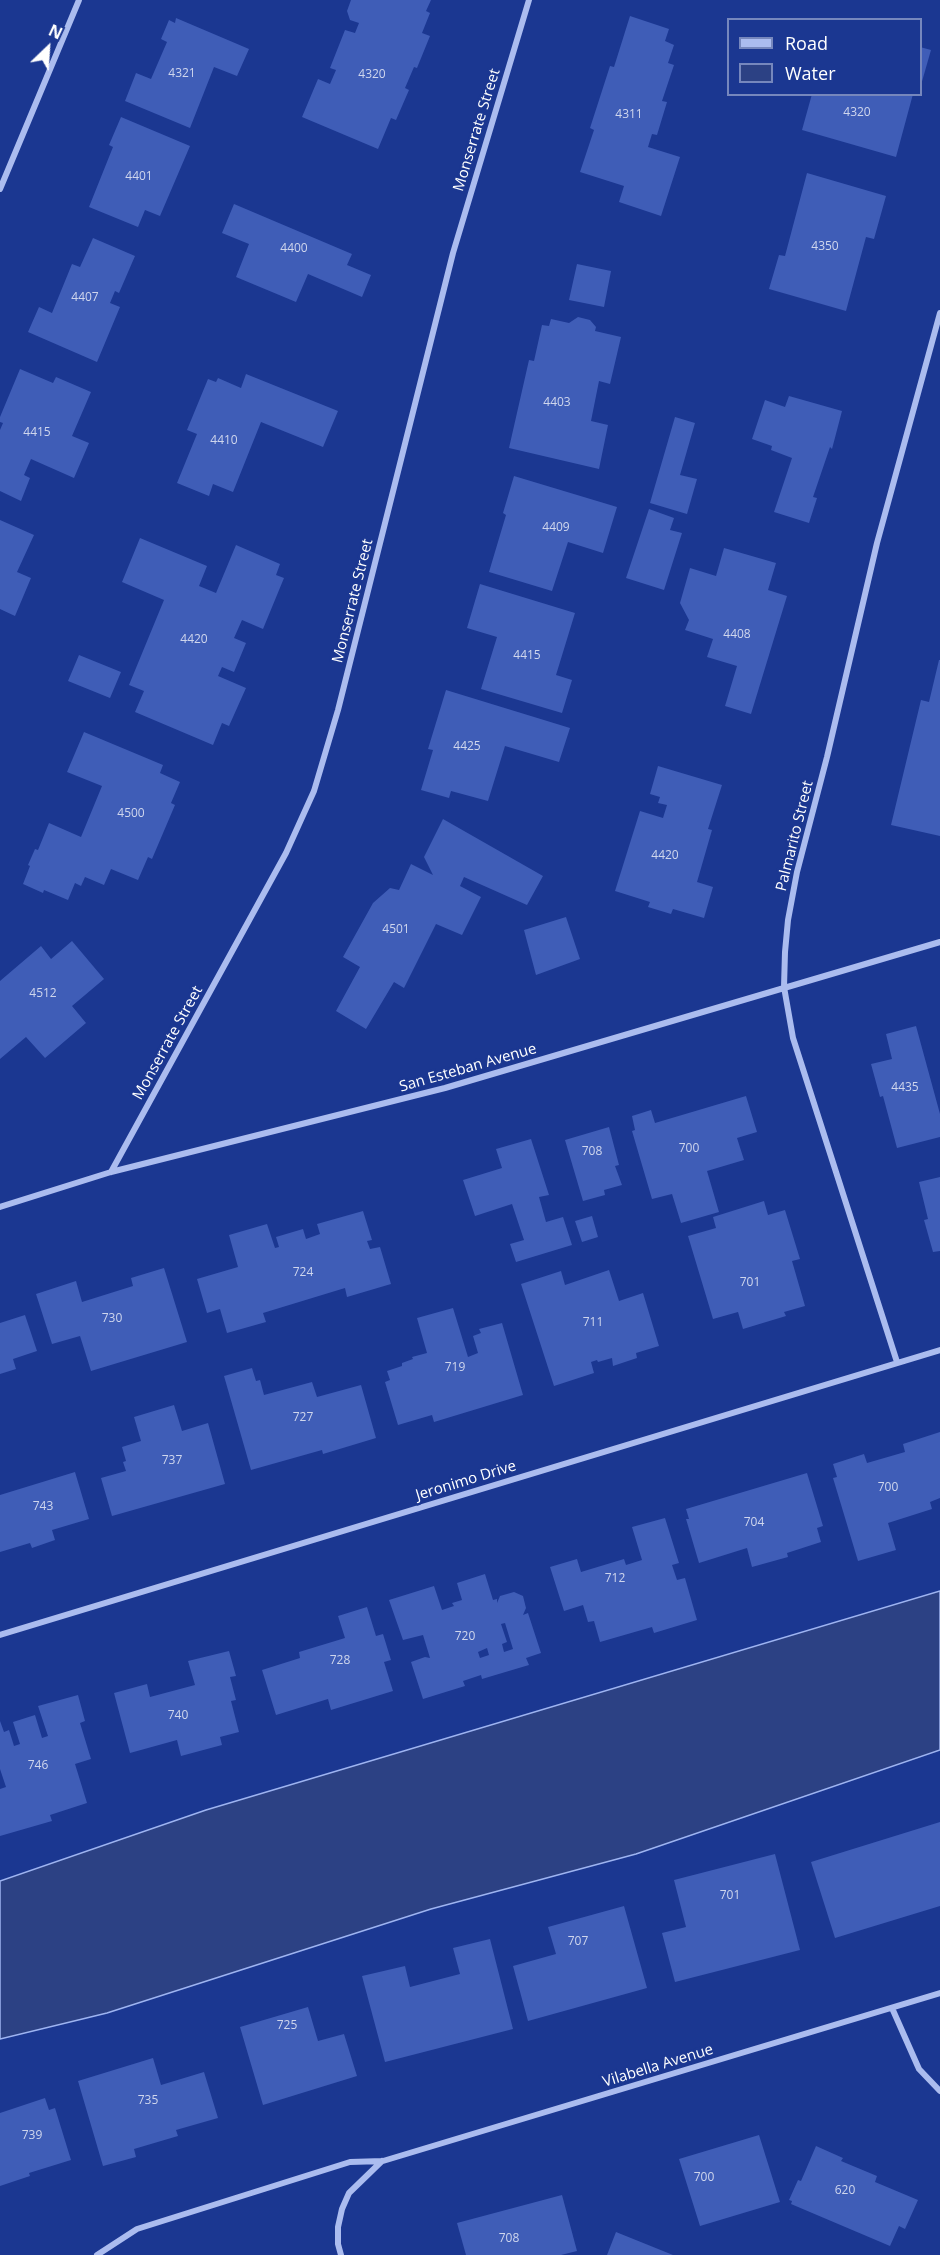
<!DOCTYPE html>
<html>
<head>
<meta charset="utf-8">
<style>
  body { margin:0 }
  #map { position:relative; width:940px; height:2255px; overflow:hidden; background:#1b3791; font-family:"Open Sans",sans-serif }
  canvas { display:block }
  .legend { position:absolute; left:727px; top:18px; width:195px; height:78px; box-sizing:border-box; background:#1b3791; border:2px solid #7687bd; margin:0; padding:8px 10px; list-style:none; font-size:18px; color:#fff }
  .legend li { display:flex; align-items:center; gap:12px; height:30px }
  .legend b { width:30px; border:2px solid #7687bd }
  .north { position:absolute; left:18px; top:18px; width:60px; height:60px; -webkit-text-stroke:4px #1b3791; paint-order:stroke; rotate:25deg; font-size:16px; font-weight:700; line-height:24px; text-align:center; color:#fff }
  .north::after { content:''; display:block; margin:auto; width:21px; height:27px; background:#fff; clip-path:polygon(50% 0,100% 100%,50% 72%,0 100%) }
</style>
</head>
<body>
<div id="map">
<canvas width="940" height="2255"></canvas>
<ul class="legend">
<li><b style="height:8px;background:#abbcef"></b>Road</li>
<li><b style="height:16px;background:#2c4184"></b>Water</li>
</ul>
<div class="north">N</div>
</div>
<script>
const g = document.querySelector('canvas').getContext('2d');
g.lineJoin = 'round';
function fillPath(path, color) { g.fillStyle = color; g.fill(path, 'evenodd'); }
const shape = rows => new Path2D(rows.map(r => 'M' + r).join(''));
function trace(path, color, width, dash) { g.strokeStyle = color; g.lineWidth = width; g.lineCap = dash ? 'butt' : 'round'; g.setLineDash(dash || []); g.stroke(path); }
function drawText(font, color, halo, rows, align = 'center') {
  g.font = font + ' "Open Sans",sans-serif'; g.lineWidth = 5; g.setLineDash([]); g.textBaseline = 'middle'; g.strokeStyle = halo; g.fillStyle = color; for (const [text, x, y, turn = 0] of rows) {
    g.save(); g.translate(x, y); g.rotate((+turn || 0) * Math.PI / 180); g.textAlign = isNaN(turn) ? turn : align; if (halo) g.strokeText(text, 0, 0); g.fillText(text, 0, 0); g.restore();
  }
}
const water = shape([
  [940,1591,940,1750,636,1854,431,1909,107,2013,0,2039,0,1881,206,1810,940,1591]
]);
fillPath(water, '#2c4184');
trace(water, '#9eb4f1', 1.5);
fillPath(shape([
  [351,0,431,0,426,11,430,13,422,33,430,36,417,68,414,67,405,88,409,90,396,120,391,118,378,149,302,117,318,79,330,84,336,70,330,68,345,30,355,33,359,23,350,20,347,11],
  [630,16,669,29,665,41,674,45,668,63,674,65,662,101,667,102,657,135,652,134,648,147,680,157,661,216,619,202,624,186,580,172,594,130,590,128,610,66,614,67],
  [176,18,249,49,237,76,214,67,190,128,125,101,136,73,151,79,167,42,161,39,169,20,175,23],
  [920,47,931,50,921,85,920,85],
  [812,94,913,94,896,157,802,130],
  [121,117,190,146,160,216,145,210,138,227,89,207,113,147,109,145],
  [807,173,886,196,874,239,866,237,846,311,769,289,779,255,785,256],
  [234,204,352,254,347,265,371,275,362,297,308,274,296,302,236,277,249,244,222,233],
  [93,238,135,256,119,293,115,291,110,303,120,307,97,362,28,332,39,307,52,313,72,264,80,267],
  [577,264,611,271,604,307,569,300],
  [578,317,590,320,596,327,595,331,621,337,610,384,599,381,591,421,608,425,599,469,509,448,529,360,534,361,542,325,549,326,551,319,569,323],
  [20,369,53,383,56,377,91,392,72,436,89,443,74,478,31,459,24,475,30,478,21,501,0,491,0,430,3,423,0,422,0,417],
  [246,374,338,411,323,447,261,422,233,492,213,484,209,496,177,483,197,434,187,430,208,379,216,382,218,378,241,388],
  [789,396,842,411,832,449,830,447,813,497,817,498,809,523,774,512,792,458,771,450,772,446,752,439,765,400,785,407],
  [675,417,695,423,680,475,697,479,687,514,650,503],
  [514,476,617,507,603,553,568,542,552,591,489,572,506,515,503,513],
  [649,509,674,518,670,530,682,533,664,590,626,578],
  [0,520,34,535,17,572,31,578,15,616,0,609],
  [140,538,207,566,199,586,216,593,236,545,280,564,276,575,284,578,263,629,242,620,234,638,246,643,234,672,222,667,218,676,246,688,229,726,222,723,213,745,135,712,144,691,129,685,164,600,122,582],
  [724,548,776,563,768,590,787,596,751,714,725,706,737,666,707,657,713,639,685,630,689,620,680,603,690,568,716,576],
  [480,584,575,613,556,675,572,680,562,713,481,689,497,637,467,628],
  [79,655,121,672,110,698,68,681],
  [939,660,940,660,940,836,891,825,921,700,929,702],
  [446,690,570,728,559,762,505,746,488,801,451,791,449,798,421,790,433,750,428,749],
  [84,732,163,765,160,773,180,782,171,803,175,805,152,859,148,857,138,880,111,869,104,885,85,877,81,886,75,883,68,900,44,890,43,893,23,884,30,866,28,865,35,849,38,850,49,823,81,837,102,786,67,772],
  [658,766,722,785,708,829,712,830,697,882,713,887,704,918,673,909,671,914,648,907,650,902,615,891,640,811,663,818,667,805,658,803,660,797,650,794],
  [443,819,543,876,527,905,464,877,460,886,481,897,462,935,436,924,404,988,394,982,366,1029,336,1011,360,967,343,957,373,903,390,888,399,890,411,864,433,875,424,857],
  [566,917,580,959,536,975,524,930],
  [72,941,104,979,72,1006,86,1023,45,1058,26,1037,0,1059,0,981,41,946,51,959],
  [916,1026,940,1114,940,1137,897,1148,883,1096,880,1097,871,1064,892,1059,886,1034],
  [746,1096,757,1132,737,1138,744,1160,707,1171,719,1212,681,1223,672,1194,652,1199,632,1131,635,1130,632,1116,651,1110,655,1123],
  [609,1127,619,1165,615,1166,622,1185,604,1190,605,1195,583,1201,565,1140],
  [531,1139,549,1195,539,1197,546,1222,563,1217,572,1245,516,1262,510,1244,524,1240,512,1204,475,1216,463,1180,502,1168,496,1149],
  [940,1177,940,1251,933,1252,924,1220,928,1219,919,1182],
  [764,1201,768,1215,785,1210,800,1259,792,1261,805,1306,784,1312,786,1316,743,1329,738,1312,713,1319,688,1236,716,1228,713,1217],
  [363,1211,372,1240,367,1241,370,1249,380,1247,391,1284,347,1297,345,1288,263,1313,266,1322,227,1333,220,1309,207,1313,197,1279,238,1267,229,1235,267,1224,275,1248,279,1247,276,1237,303,1229,306,1239,320,1234,317,1224],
  [592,1216,598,1237,582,1242,575,1221],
  [164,1268,187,1342,91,1371,80,1336,52,1344,36,1294,76,1281,82,1302,133,1286,131,1278],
  [609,1270,619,1301,643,1293,659,1346,636,1353,637,1358,613,1366,612,1358,598,1362,597,1360,591,1362,594,1373,554,1386,521,1284,561,1271,565,1285],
  [453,1308,468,1357,478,1353,473,1336,481,1333,479,1329,502,1323,523,1395,434,1422,432,1415,398,1425,385,1382,390,1380,387,1371,402,1366,402,1363,413,1359,412,1357,427,1353,417,1318],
  [25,1315,37,1351,13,1359,16,1369,0,1374,0,1323],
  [252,1368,256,1381,260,1380,264,1395,312,1382,317,1397,361,1385,376,1438,323,1454,322,1450,251,1470,224,1376],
  [174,1405,182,1431,208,1423,225,1484,112,1516,101,1478,126,1471,123,1462,126,1461,122,1447,141,1441,134,1417],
  [940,1432,940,1498,930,1502,932,1509,888,1523,896,1550,858,1561,833,1478,837,1477,833,1464,864,1454,867,1463,905,1452,903,1444],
  [75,1472,89,1519,52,1530,55,1540,32,1548,30,1543,0,1552,0,1495],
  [807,1473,823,1526,817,1528,821,1542,787,1553,788,1557,752,1567,747,1548,699,1563,686,1519,689,1519,686,1509],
  [665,1518,679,1563,672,1565,677,1580,685,1578,697,1620,654,1633,652,1627,600,1642,594,1621,588,1622,583,1605,564,1611,550,1567,577,1559,581,1572,624,1559,626,1565,642,1560,632,1527],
  [485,1574,493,1600,497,1599,497,1603,500,1596,514,1592,523,1596,526,1608,523,1615,528,1613,541,1653,526,1658,529,1665,482,1679,481,1675,463,1681,465,1686,423,1699,411,1662,425,1657,430,1658,423,1635,403,1640,389,1600,434,1586,442,1610,454,1606,452,1603,462,1600,457,1583],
  [505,1623,513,1649,504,1652,502,1644,507,1642,501,1624],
  [487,1648,489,1655,480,1658,478,1652],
  [367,1607,376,1636,383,1634,391,1660,384,1662,393,1691,331,1710,328,1699,276,1715,262,1670,300,1658,299,1652,345,1638,338,1616],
  [229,1651,236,1676,230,1677,236,1700,231,1701,239,1732,220,1737,222,1745,181,1756,177,1740,130,1753,114,1693,147,1684,150,1697,195,1685,188,1661],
  [78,1695,85,1721,80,1723,91,1759,75,1764,87,1803,50,1815,52,1821,0,1836,0,1789,6,1787,0,1769,0,1721,4,1732,9,1730,14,1746,20,1744,13,1722,35,1715,42,1738,48,1736,38,1706],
  [940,1822,940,1906,835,1938,811,1862],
  [775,1854,800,1950,675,1982,662,1933,686,1927,674,1880],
  [624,1906,647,1988,528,2021,513,1966,556,1954,548,1927],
  [490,1939,513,2029,385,2062,362,1976,405,1966,410,1987,460,1974,453,1948],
  [308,2007,318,2041,344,2034,357,2076,263,2105,240,2027],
  [153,2058,161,2085,204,2072,218,2118,176,2130,178,2136,134,2149,136,2157,103,2166,78,2081],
  [45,2098,49,2110,55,2108,71,2160,29,2173,30,2176,0,2186,0,2113],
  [759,2135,780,2202,700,2226,679,2159],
  [816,2146,843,2158,841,2161,877,2176,875,2182,918,2200,905,2229,899,2226,890,2246,791,2204,792,2201,789,2200,798,2180,801,2181],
  [562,2195,577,2251,561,2255,466,2255,457,2223],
  [616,2232,673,2255,607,2255]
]), '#3f5db7');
trace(shape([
  [0,189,79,0],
  [111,1172,286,853,314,791,338,710,453,253,529,0],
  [0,1207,111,1172,445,1088,940,942],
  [897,1362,793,1038,784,987,785,952,788,920,797,872,827,757,877,543,940,313],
  [0,1635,940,1350],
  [892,2008,919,2069,940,2091],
  [97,2255,137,2229,350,2162,383,2161,940,1993],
  [341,2255,338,2244,338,2227,342,2209,349,2193,382,2161]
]), '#abbcef', 6);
drawText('12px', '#cfd6ed', null, [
  ["4321",182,74],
  ["4320",372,75],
  ["4320",857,113],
  ["4311",629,115],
  ["4401",139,177],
  ["4350",825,247],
  ["4400",294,249],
  ["4407",85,298],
  ["4403",557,403],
  ["4415",37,433],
  ["4410",224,441],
  ["4409",556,528],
  ["4408",737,635],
  ["4420",194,640],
  ["4415",527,656],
  ["4425",467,747],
  ["4500",131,814],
  ["4420",665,856],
  ["4501",396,930],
  ["4512",43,994],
  ["4435",905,1088],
  ["700",689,1149],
  ["708",592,1152],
  ["724",303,1273],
  ["701",750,1283],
  ["730",112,1319],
  ["711",593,1323],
  ["719",455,1368],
  ["727",303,1418],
  ["737",172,1461],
  ["700",888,1488],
  ["743",43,1507],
  ["704",754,1523],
  ["712",615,1579],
  ["720",465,1637],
  ["728",340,1661],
  ["740",178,1716],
  ["746",38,1766],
  ["701",730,1896],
  ["707",578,1942],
  ["725",287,2026],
  ["735",148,2101],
  ["739",32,2136],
  ["700",704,2178],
  ["620",845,2191],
  ["708",509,2239]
]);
drawText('15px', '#fff', '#1b3791', [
  ["Monserrate Street",477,130,-73],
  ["Monserrate Street",353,601,-76],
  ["Palmarito Street",795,836,-76],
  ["Monserrate Street",168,1043,-61],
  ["San Esteban Avenue",468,1068,-16],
  ["Jeronimo Drive",466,1481,-17],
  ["Vilabella Avenue",658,2066,-17]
]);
</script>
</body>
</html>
